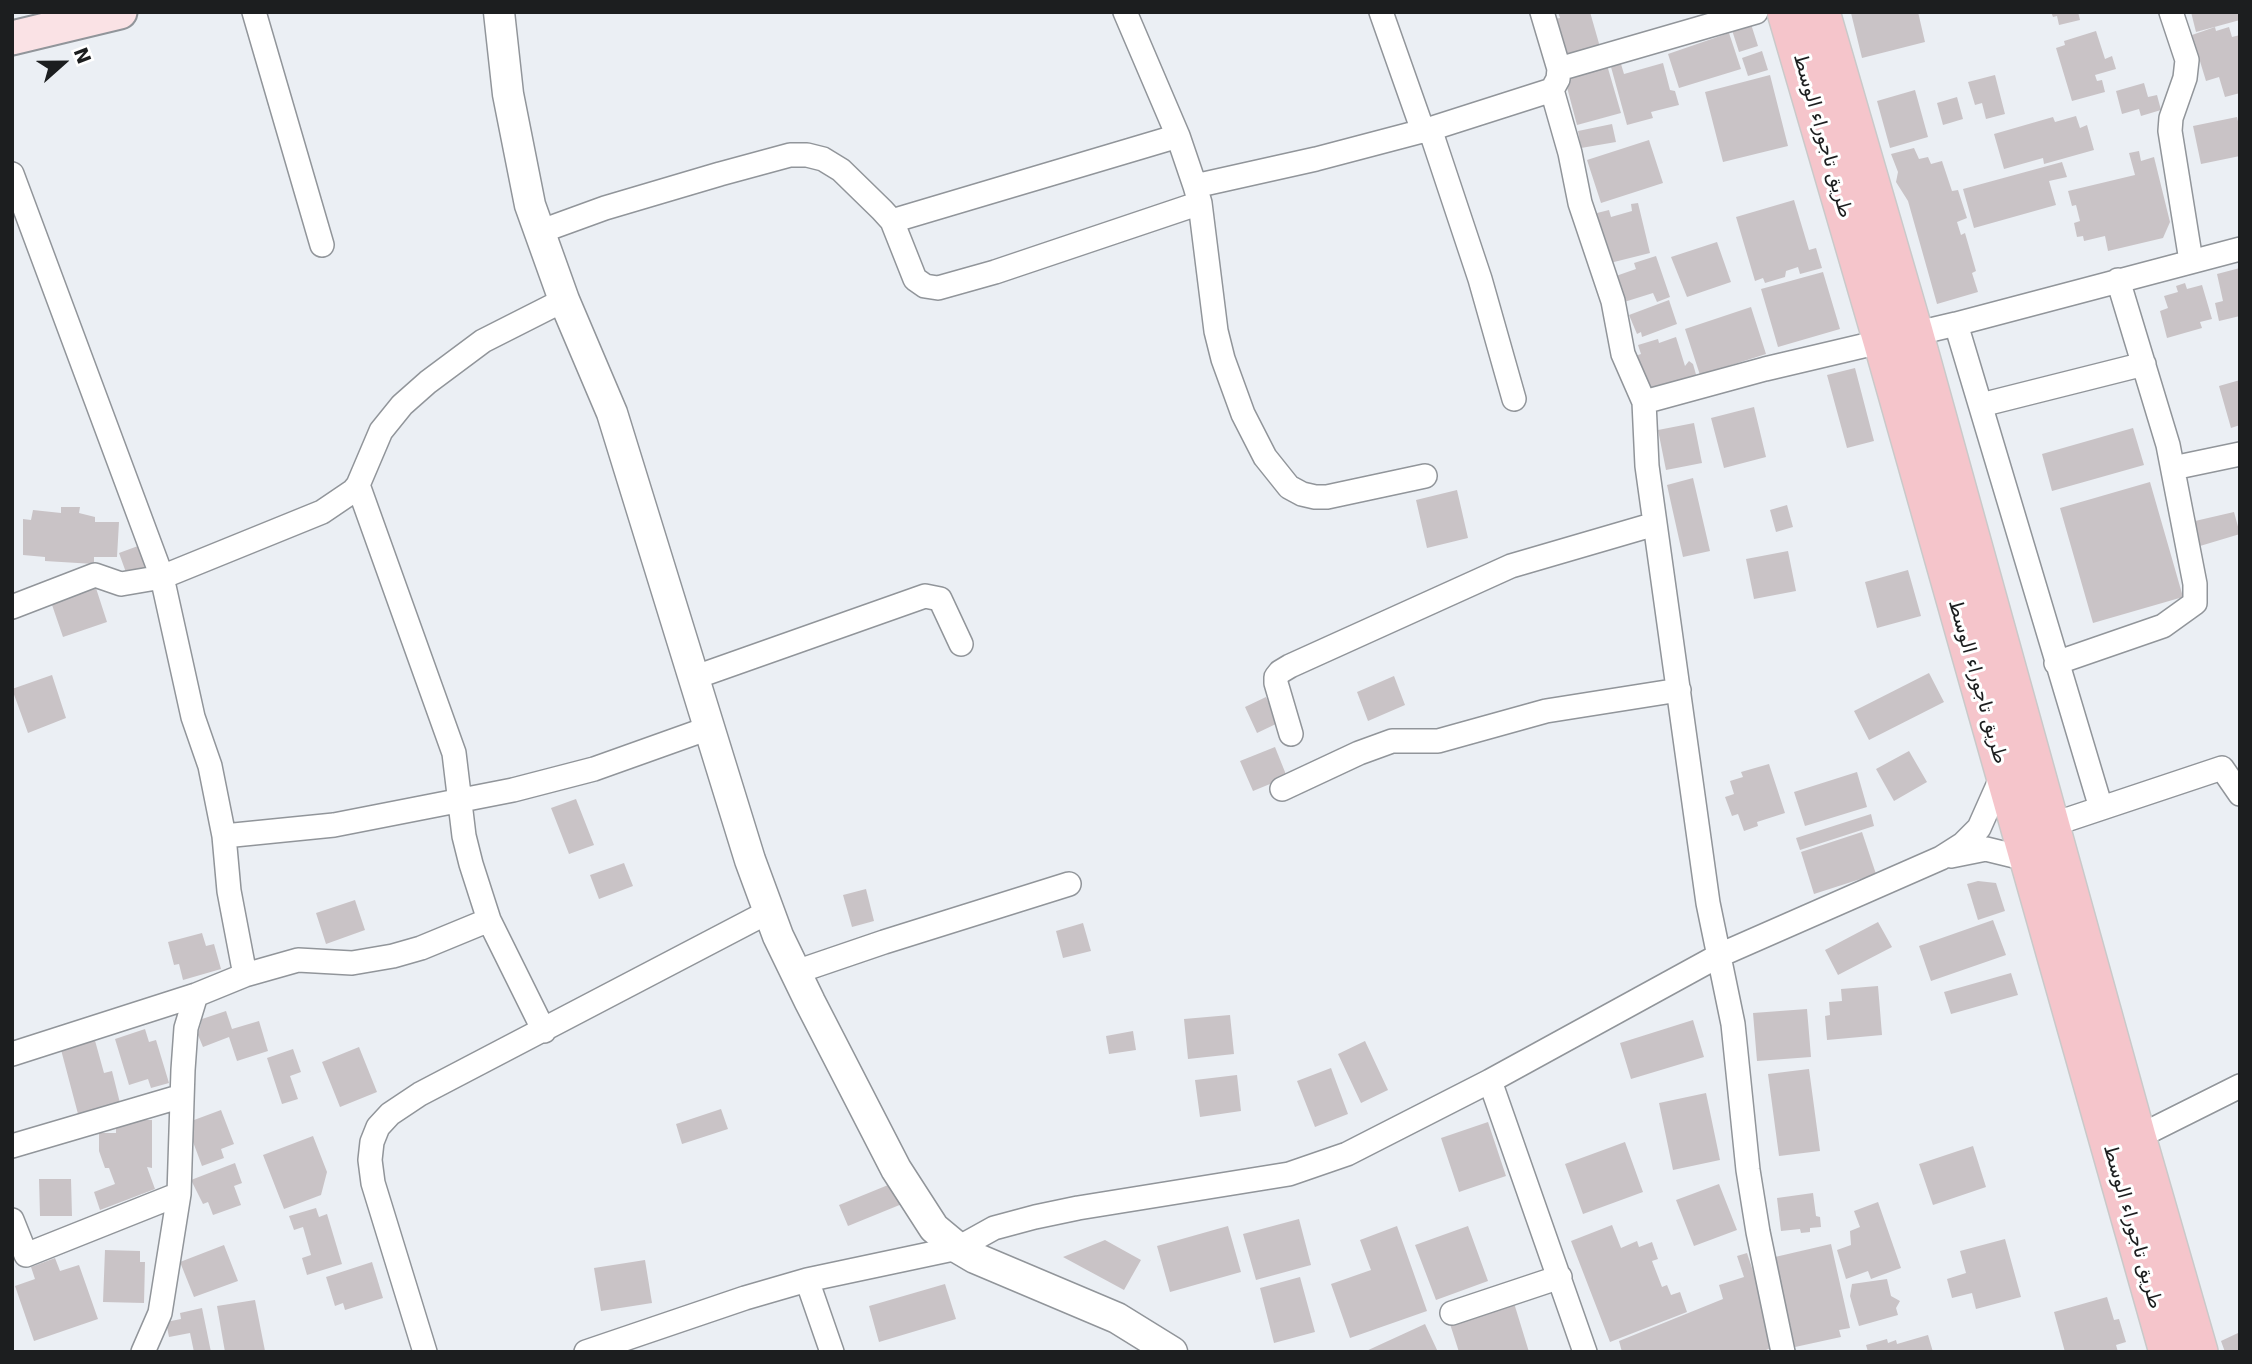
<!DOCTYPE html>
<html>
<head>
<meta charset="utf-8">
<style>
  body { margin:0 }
  #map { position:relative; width:2252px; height:1364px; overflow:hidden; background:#ebeff4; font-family:"DejaVu Sans",sans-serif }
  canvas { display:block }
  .frame { position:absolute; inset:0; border:14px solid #1c1e1f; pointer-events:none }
  .north { position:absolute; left:28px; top:28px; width:70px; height:70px; -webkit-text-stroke:5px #fff; paint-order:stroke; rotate:69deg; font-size:19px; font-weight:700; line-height:28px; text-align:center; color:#1c1e1f }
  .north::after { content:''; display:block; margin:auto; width:24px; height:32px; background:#1c1e1f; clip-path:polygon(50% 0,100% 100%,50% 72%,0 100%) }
</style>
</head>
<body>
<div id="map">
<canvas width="2252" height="1364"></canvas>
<div class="frame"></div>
<div class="north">N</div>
</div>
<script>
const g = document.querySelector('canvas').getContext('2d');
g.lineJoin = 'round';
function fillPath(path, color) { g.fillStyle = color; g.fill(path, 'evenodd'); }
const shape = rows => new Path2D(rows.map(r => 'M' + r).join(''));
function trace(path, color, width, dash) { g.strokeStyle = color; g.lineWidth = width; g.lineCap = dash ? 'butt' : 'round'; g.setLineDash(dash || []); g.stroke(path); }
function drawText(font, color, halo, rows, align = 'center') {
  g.font = font + ' "DejaVu Sans",Cairo,sans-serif'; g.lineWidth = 6; g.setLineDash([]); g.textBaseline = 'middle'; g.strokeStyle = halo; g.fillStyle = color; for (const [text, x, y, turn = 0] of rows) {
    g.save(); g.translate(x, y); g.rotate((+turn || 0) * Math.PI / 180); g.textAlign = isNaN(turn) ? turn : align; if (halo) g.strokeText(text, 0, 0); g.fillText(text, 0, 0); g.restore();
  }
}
fillPath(shape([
  [1558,12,1590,12,1600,47,1564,57,1554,19,1560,18],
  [1918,12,1925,42,1862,58,1851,13],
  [2051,12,2078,12,2080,20,2059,25,2057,16,2053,17],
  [2191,12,2240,12,2240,20,2196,32],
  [1750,21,1758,46,1739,52,1731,27],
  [2215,27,2216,31,2229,27,2232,37,2240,35,2240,93,2225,97,2219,77,2206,81,2192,35],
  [2096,31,2105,59,2112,56,2116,69,2095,75,2097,81,2102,80,2105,92,2072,101,2056,48,2065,45,2064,41],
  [1729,33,1741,69,1679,88,1668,54],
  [1762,51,1768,70,1748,76,1742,58],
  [1663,63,1670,90,1675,91,1679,105,1651,112,1653,118,1627,125,1611,67,1621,64,1624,74],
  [1607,65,1621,113,1577,125,1564,76],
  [1770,75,1788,146,1723,162,1705,92],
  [1995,75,2005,114,1986,119,1982,103,1975,105,1968,82],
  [2144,83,2148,97,2157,95,2161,110,2141,116,2139,109,2122,114,2116,91],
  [1915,90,1928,137,1890,148,1877,101],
  [1957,97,1963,119,1943,125,1937,103],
  [2076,116,2080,128,2087,125,2094,150,2044,164,2043,158,2004,169,1994,134,2053,117,2055,122],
  [2237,117,2240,130,2240,156,2201,164,2193,126],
  [1612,124,1616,142,1581,148,1578,131],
  [1649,140,1663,183,1601,203,1587,160],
  [1914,148,1919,159,1928,157,1931,164,1942,161,1952,191,1958,190,1967,218,1957,222,1961,235,1965,233,1976,271,1972,273,1978,292,1937,304,1908,201,1896,182,1898,172,1891,154],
  [2139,151,2141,161,2154,157,2170,222,2163,238,2108,251,2105,236,2084,241,2083,236,2077,237,2074,223,2080,221,2076,205,2072,206,2068,191,2135,175,2129,153],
  [2062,162,2067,177,2049,181,2056,205,1974,228,1963,189],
  [1794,200,1809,250,1816,248,1822,268,1800,274,1798,267,1786,271,1785,277,1765,283,1763,278,1755,281,1736,217],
  [1638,203,1650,253,1606,264,1593,214,1609,210,1611,217,1632,211,1631,204],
  [1717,242,1731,282,1687,297,1671,257],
  [1656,256,1670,297,1657,302,1653,293,1621,303,1613,277,1636,269,1634,263],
  [2240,268,2240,316,2219,321,2215,303,2223,301,2217,274],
  [1823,272,1840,329,1778,347,1761,289],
  [2185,283,2187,289,2202,285,2212,319,2200,322,2202,328,2167,338,2160,311,2168,308,2164,296,2178,292,2176,286],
  [1669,300,1677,324,1642,337,1641,332,1637,334,1629,315],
  [1751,307,1766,354,1700,375,1685,329],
  [1676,337,1685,366,1689,361,1693,364,1697,378,1643,395,1632,357,1641,354,1638,345,1658,339,1659,343],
  [1855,368,1874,441,1847,448,1827,375],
  [2240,380,2240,425,2231,428,2219,386],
  [1754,407,1766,457,1724,468,1711,418],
  [1694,423,1702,463,1666,470,1658,430],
  [2133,428,2144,465,2052,491,2042,454],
  [1693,478,1710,551,1683,557,1667,485],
  [2150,482,2183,597,2093,623,2060,508],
  [1457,490,1468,538,1427,548,1416,500],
  [1787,505,1793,527,1776,532,1770,510],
  [61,507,80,507,79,513,95,517,95,522,119,522,117,557,94,557,94,564,45,561,45,557,23,555,23,519,31,520,33,510,61,513],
  [2234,512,2240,534,2200,546,2193,543,2196,539,2195,521],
  [138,546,147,572,128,578,119,553],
  [1788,551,1796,591,1754,599,1746,559],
  [1908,570,1921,616,1877,628,1865,582],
  [95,585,107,622,63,637,50,599],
  [1929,673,1944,702,1869,740,1854,711],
  [52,675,66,718,28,733,12,689],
  [1394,676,1405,705,1368,721,1357,692],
  [1266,697,1278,723,1257,733,1245,707],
  [1275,747,1287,777,1253,791,1240,761],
  [1909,751,1927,782,1894,801,1876,769],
  [1769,764,1785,813,1757,822,1758,826,1744,831,1738,814,1732,816,1725,797,1734,794,1730,781,1743,777,1741,772],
  [1857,772,1867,807,1805,826,1794,792],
  [576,799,594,845,569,854,551,808],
  [1871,814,1874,826,1800,850,1796,838],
  [1862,832,1876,874,1814,894,1801,852],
  [624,863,633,886,599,899,590,875],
  [1978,881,1996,883,2005,911,1978,920,1967,884],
  [866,889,874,921,852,927,843,895],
  [355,900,365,930,326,944,316,913],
  [1993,920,2006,955,1931,981,1919,946],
  [1878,922,1892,947,1838,975,1825,950],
  [1083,923,1091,951,1063,958,1056,931],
  [202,933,206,946,214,944,221,969,183,980,179,964,174,965,168,942],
  [2011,973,2018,995,1951,1014,1944,992],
  [1878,986,1882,1035,1827,1040,1825,1016,1830,1015,1829,1002,1842,1001,1841,989],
  [1807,1009,1811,1057,1757,1061,1753,1013],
  [226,1011,232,1029,259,1021,268,1051,237,1061,229,1037,203,1047,198,1035,202,1019],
  [1230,1015,1234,1054,1188,1059,1184,1019],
  [1693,1020,1704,1057,1631,1079,1620,1043],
  [145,1029,149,1042,156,1040,169,1083,151,1088,148,1079,129,1085,115,1039],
  [1133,1031,1136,1050,1109,1054,1106,1036],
  [94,1037,104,1073,112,1071,120,1103,78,1114,60,1046],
  [1365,1041,1388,1090,1361,1103,1338,1054],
  [359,1047,377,1092,340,1107,322,1062],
  [293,1049,301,1072,290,1076,298,1099,282,1104,267,1058],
  [1331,1068,1348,1114,1315,1127,1297,1081],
  [1809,1069,1820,1151,1779,1156,1768,1074],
  [1237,1075,1241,1111,1200,1117,1195,1080],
  [1706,1093,1720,1160,1673,1170,1659,1103],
  [721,1109,728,1129,682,1144,676,1124],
  [221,1110,234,1144,221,1149,224,1158,202,1166,186,1123],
  [116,1120,152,1120,152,1168,147,1167,155,1189,100,1210,94,1192,115,1184,109,1168,105,1168,99,1151,99,1133,116,1133],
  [1488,1122,1506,1176,1459,1192,1441,1138],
  [313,1136,327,1172,321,1195,284,1209,263,1155],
  [1625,1142,1643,1192,1583,1214,1565,1164],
  [1973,1146,1986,1187,1933,1205,1919,1164],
  [235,1163,242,1183,234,1186,241,1205,213,1215,208,1202,203,1204,191,1180],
  [39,1179,71,1179,72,1216,40,1216],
  [893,1183,902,1204,848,1226,839,1205],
  [1719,1184,1737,1230,1694,1246,1676,1200],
  [1813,1193,1816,1216,1820,1217,1821,1227,1810,1228,1810,1232,1801,1233,1800,1229,1781,1231,1777,1198],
  [1878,1202,1901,1268,1871,1279,1868,1271,1846,1279,1837,1250,1851,1245,1850,1231,1860,1227,1854,1211],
  [316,1208,319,1217,327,1214,342,1264,307,1275,302,1258,311,1255,303,1227,294,1230,289,1216],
  [1299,1219,1311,1265,1256,1280,1243,1234],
  [1612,1225,1621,1248,1637,1241,1639,1247,1652,1242,1658,1259,1652,1261,1662,1287,1667,1285,1671,1295,1680,1292,1687,1312,1610,1342,1571,1241],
  [1228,1226,1241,1272,1170,1292,1157,1246],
  [1397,1226,1427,1311,1350,1338,1331,1284,1371,1270,1360,1240],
  [1468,1226,1488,1281,1436,1300,1415,1245],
  [2005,1239,2021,1297,1976,1309,1972,1293,1952,1298,1947,1279,1966,1273,1960,1251],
  [1105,1240,1141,1260,1124,1290,1063,1257],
  [1831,1244,1850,1328,1839,1330,1841,1337,1795,1347,1775,1257],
  [224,1245,238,1281,194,1297,180,1262],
  [105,1250,140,1251,140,1262,145,1262,144,1303,103,1302],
  [1747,1253,1778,1346,1760,1352,1622,1352,1619,1341,1723,1299,1719,1285,1744,1277,1737,1256],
  [55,1258,60,1271,79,1265,98,1319,34,1341,15,1286,35,1279,31,1267],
  [645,1260,652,1303,601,1311,594,1268],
  [372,1262,383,1298,345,1310,343,1303,335,1306,326,1277],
  [1300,1277,1315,1332,1274,1343,1260,1288],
  [1887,1279,1891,1296,1900,1301,1896,1308,1898,1315,1859,1326,1850,1296,1852,1284],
  [945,1284,956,1319,879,1342,869,1306],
  [2107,1297,2114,1320,2119,1319,2126,1342,2116,1345,2118,1352,2065,1352,2054,1312],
  [255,1300,265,1351,225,1352,217,1306],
  [1514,1303,1529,1352,1459,1352,1450,1324],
  [202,1308,211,1352,194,1352,190,1333,169,1337,166,1322,181,1319,180,1313],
  [1425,1324,1438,1352,1364,1352],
  [2238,1333,2240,1352,2225,1352,2221,1341],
  [1928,1335,1933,1352,1868,1352,1866,1345,1887,1339,1888,1343,1896,1340,1897,1344]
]), '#c9c3c6');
const minor = shape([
  [254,12,322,245],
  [1125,12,1178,136,1195,186,1200,203,1216,331,1223,359,1243,414,1265,457,1289,487,1302,494,1315,497,1327,497,1425,476],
  [1381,12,1423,131],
  [2171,12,2187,60,2185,78,2171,118,2170,131,2191,261],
  [1559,69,1756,12],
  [1552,90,1570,153,1580,203,1613,301,1623,354,1644,402,1647,466,1708,903,1733,1024,1748,1170,1758,1232,1783,1352],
  [1430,129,1480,279,1514,399],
  [12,174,162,577,193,717,210,766,224,836,229,891,245,975],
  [1195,186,1316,159,1430,129,1552,90,1558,79,1559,69,1542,12],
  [892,221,1178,136],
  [539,232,605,208,720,174,790,155,807,155,823,159,841,170,882,210,892,221,915,279,925,286,938,288,995,272,1200,203],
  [1956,324,2101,808],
  [1644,402,1765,369,1956,324,2240,249],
  [1981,405,2144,364],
  [2173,468,2240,454],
  [358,485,454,753,464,836,471,864,489,920,544,1031],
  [12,607,95,575,121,584,162,577,322,512,353,491,358,485,381,431,402,405,428,382,483,341,564,300],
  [2056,663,2163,626,2195,603,2195,584,2168,445,2118,280],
  [693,678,925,596,940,599,961,644],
  [1291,734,1276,683,1276,677,1280,672,1290,666,1511,566,1655,524],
  [1282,789,1359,753,1392,741,1438,741,1546,711,1679,690],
  [2051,825,2222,768,2240,794],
  [224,836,334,825,513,790,594,769,709,728],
  [1951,856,1986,849,2027,859],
  [796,972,884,942,1069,884],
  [12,1054,196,995,245,975,298,960,352,963,393,956,421,948,489,920],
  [1490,1081,1585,1352],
  [2126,1143,2240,1086],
  [12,1146,182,1096],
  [12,1220,26,1255,179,1194],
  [807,1280,832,1352],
  [1452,1313,1560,1277],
  [143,1352,160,1313,179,1194,183,1070,186,1028,196,995],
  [425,1352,373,1183,370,1160,372,1142,378,1127,390,1114,420,1094,768,912],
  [586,1352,745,1298,807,1280,958,1248,994,1228,1035,1217,1078,1208,1289,1174,1347,1154,1490,1081,1720,955,1941,858,1963,844,1979,828,2003,774]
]);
const tertiary = shape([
  [499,12,508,94,530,205,564,300,612,413,750,860,778,936,810,1002,896,1169,934,1228,958,1248,975,1258,1117,1318,1172,1352]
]);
const secondary = shape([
  [12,38,120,12]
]);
const primary = shape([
  [1786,12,1882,341,2168,1352],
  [1821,12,1914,332,2137,1137,2199,1352]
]);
trace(minor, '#91959a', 26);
trace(tertiary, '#91959a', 33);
trace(secondary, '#91959a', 37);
trace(primary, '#c9c9c9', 40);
trace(minor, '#fff', 23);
trace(tertiary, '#fff', 30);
trace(secondary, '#fae2e5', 33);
trace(primary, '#f5c5cb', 37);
drawText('19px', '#1c1e1f', '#fff', [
  ["طريق تاجوراء الوسط",1822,136,74],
  ["طريق تاجوراء الوسط",1977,682,74],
  ["طريق تاجوراء الوسط",2132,1227,74]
]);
</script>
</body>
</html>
